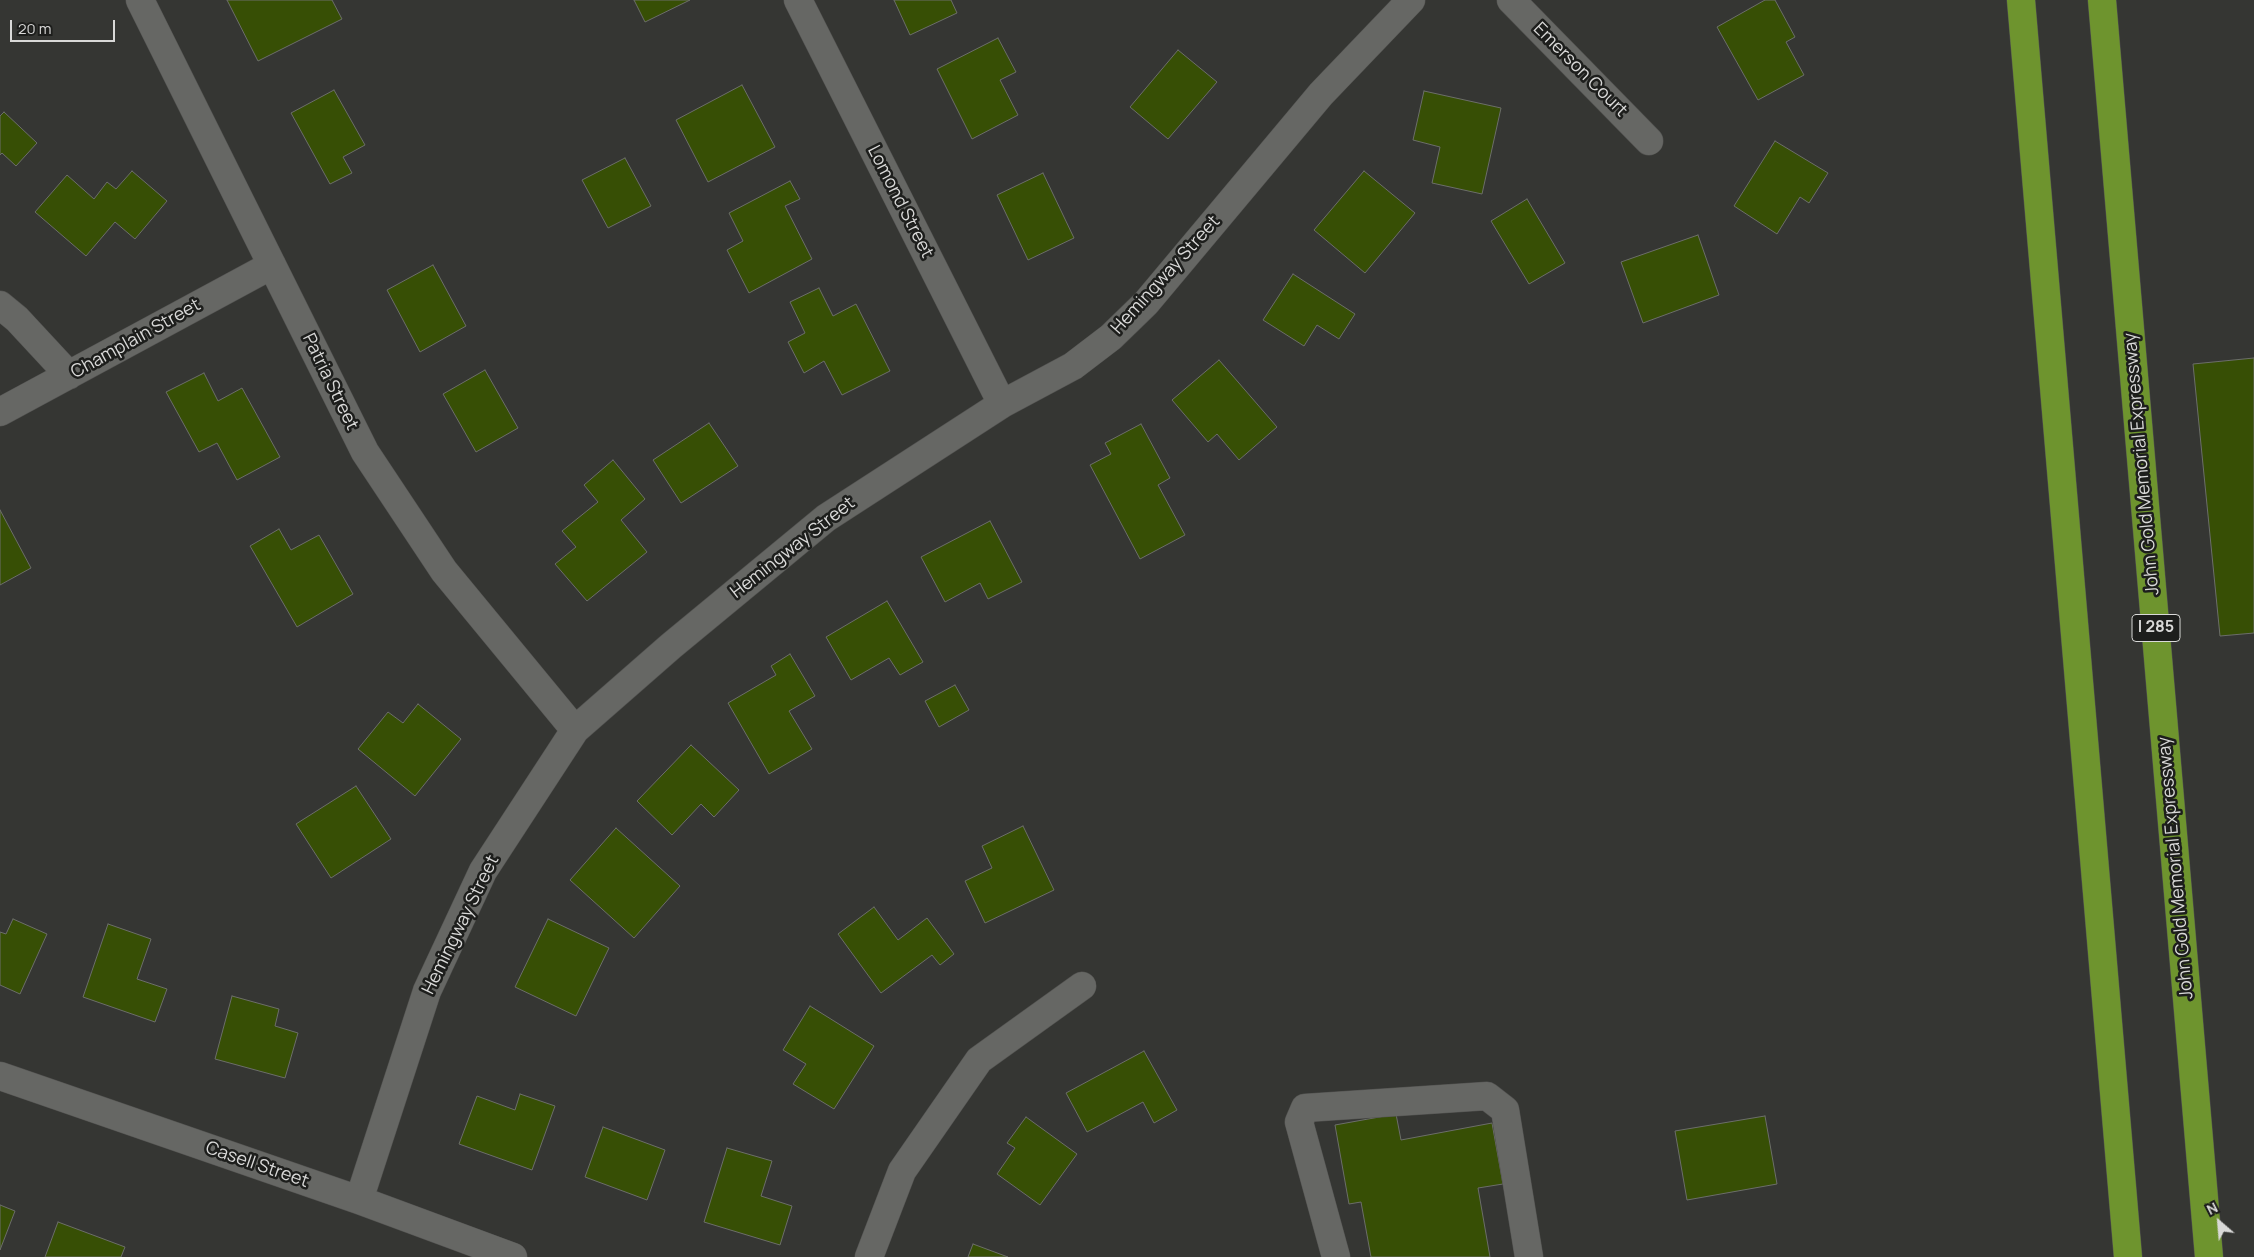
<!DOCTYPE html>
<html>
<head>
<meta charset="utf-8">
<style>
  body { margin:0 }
  #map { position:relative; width:2254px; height:1257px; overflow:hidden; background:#353633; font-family:Manrope,sans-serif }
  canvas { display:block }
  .north { position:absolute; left:2194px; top:1197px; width:50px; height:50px; -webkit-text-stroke:4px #1d1e1c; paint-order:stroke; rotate:333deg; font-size:14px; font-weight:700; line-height:20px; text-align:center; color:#d9d9d8 }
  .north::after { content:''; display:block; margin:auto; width:18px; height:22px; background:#d9d9d8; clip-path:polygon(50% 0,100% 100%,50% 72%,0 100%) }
  .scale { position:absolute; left:10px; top:20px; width:105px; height:22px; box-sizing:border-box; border:2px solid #d9d9d8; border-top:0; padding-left:6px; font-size:15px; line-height:18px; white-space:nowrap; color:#d9d9d8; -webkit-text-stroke:4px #1d1e1c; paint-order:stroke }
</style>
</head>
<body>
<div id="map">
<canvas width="2254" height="1257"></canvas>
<div class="north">N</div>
<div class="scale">20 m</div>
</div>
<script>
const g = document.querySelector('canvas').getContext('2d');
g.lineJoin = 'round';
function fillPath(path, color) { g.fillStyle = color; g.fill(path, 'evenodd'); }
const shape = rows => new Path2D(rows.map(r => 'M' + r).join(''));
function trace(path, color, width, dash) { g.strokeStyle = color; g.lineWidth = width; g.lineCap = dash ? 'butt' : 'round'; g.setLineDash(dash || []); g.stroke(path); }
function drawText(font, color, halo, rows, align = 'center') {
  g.font = font + ' Manrope,sans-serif'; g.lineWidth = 5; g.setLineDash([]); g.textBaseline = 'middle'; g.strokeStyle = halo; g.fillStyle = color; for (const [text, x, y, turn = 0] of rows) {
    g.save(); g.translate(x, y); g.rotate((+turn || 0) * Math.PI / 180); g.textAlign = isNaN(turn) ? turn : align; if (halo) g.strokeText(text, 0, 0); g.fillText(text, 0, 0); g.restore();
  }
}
const building = shape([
  [227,0,332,0,342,19,258,61,227,0],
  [634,0,690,0,645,22,634,0],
  [894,0,951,0,957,13,910,35,894,0],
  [1765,0,1775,0,1795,37,1786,42,1804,75,1758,100,1717,27,1765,0],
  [998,38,1016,72,1000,80,1018,115,972,139,937,69,998,38],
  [1178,50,1217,82,1168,139,1130,107,1178,50],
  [742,85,775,147,708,182,676,120,742,85],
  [334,90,365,145,343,157,352,173,330,184,291,113,334,90],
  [1424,91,1501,108,1482,194,1432,183,1440,147,1413,140,1424,91],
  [4,112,37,143,16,166,2,153,0,155,0,116,4,112],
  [1775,141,1828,173,1809,203,1800,197,1777,234,1734,206,1775,141],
  [625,158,651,206,608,228,582,180,625,158],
  [132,171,167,201,135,239,115,222,86,256,35,212,67,175,94,199,107,182,116,189,132,171],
  [1364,171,1415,213,1365,273,1314,230,1364,171],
  [1043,173,1074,238,1028,260,997,195,1043,173],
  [790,181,800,199,785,206,812,259,749,293,727,250,743,241,729,213,790,181],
  [1527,199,1565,263,1529,284,1491,221,1527,199],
  [1698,235,1719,295,1643,323,1621,262,1698,235],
  [433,265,466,326,420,352,387,290,433,265],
  [1293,274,1355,314,1339,339,1317,325,1304,346,1263,320,1293,274],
  [819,288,833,316,856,304,890,371,842,395,824,361,804,373,788,342,805,333,790,302,819,288],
  [2254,358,2254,633,2220,636,2193,364,2254,358],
  [1219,360,1277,427,1239,460,1217,434,1208,442,1172,400,1219,360],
  [485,370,518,428,476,452,443,394,485,370],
  [204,373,218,401,242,388,280,457,237,480,217,443,199,452,166,392,204,373],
  [709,423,738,466,681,503,653,460,709,423],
  [1141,424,1170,478,1158,485,1185,535,1140,559,1090,465,1111,454,1105,443,1141,424],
  [613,460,645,499,621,520,647,552,587,601,555,564,576,547,562,531,598,502,584,485,613,460],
  [0,510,31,568,0,585,0,510],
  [990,521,1022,582,988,599,980,583,945,602,921,557,990,521],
  [279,529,291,550,319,535,353,594,297,627,250,546,279,529],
  [887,601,923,662,900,675,889,658,851,680,826,637,887,601],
  [790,654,815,696,789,711,812,749,769,774,728,703,776,675,771,666,790,654],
  [955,685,969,710,939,727,925,701,955,685],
  [418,704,461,739,415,796,358,749,388,712,403,723,418,704],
  [691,745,739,790,714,817,701,804,672,835,637,801,691,745],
  [356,786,391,839,331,878,296,824,356,786],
  [1023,826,1054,890,985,923,965,881,992,868,982,846,1023,826],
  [616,828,680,886,634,938,570,880,616,828],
  [874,907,898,940,927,918,954,954,940,965,932,955,881,993,838,934,874,907],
  [13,919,47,934,20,994,0,985,0,932,6,934,13,919],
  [548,919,609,948,576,1016,515,987,548,919],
  [108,924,151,939,137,979,167,989,155,1022,83,997,108,924],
  [232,996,279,1009,275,1026,298,1033,285,1078,215,1059,232,996],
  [810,1006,874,1046,834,1109,793,1084,806,1064,783,1050,810,1006],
  [1144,1051,1177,1110,1154,1123,1143,1102,1087,1132,1066,1093,1144,1051],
  [520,1094,555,1106,532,1170,459,1144,477,1096,515,1110,520,1094],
  [1396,1114,1401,1140,1492,1123,1503,1184,1478,1188,1490,1257,1371,1257,1361,1202,1349,1204,1335,1125,1396,1114],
  [1765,1116,1777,1184,1687,1200,1675,1131,1765,1116],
  [1026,1117,1077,1154,1040,1205,997,1174,1015,1148,1007,1143,1026,1117],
  [603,1127,665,1150,647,1200,585,1177,603,1127],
  [727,1148,772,1161,761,1196,792,1206,780,1245,704,1222,727,1148],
  [0,1205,15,1211,0,1250,0,1205],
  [58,1222,125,1247,121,1257,45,1257,58,1222],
  [973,1244,1008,1257,968,1257,973,1244]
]);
fillPath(building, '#374f05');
trace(building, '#6c6e6a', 1);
const minor = shape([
  [140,0,365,452,444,571,575,730],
  [798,0,1002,404],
  [1511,0,1649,141],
  [0,305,17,319,69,375],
  [0,412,272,265],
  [0,1076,359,1200,513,1257],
  [359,1200,427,991,483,871,575,730,671,646,826,518,1002,404,1073,366,1111,337,1146,303,1321,94,1411,0],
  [869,1257,902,1171,979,1060,1082,986],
  [1336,1257,1299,1122,1305,1108,1487,1096,1505,1110,1529,1257]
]);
const highway = shape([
  [2021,0,2128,1257],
  [2102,0,2209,1257]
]);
trace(minor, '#525250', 29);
trace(highway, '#525250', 29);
trace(minor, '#666764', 28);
trace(highway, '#6e942e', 28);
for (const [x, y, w] of [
  [2156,628,48]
]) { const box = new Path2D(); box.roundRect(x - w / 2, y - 13.5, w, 27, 4); g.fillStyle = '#1d1e1c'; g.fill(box); trace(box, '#d9d9d8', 1); }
drawText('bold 16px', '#d9d9d8', null, [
  ["I 285",2156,628]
]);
drawText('18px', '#d9d9d8', '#1d1e1c', [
  ["Emerson Court",1580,70,45],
  ["Lomond Street",900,202,63],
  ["Hemingway Street",1166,275,-48],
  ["Champlain Street",136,339,-29],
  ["Patria Street",330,382,64],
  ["John Gold Memorial Expressway",2142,464,-95],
  ["Hemingway Street",793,548,-38],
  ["John Gold Memorial Expressway",2176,868,-95],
  ["Hemingway Street",461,925,-64],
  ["Casell Street",257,1165,19]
]);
</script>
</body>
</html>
